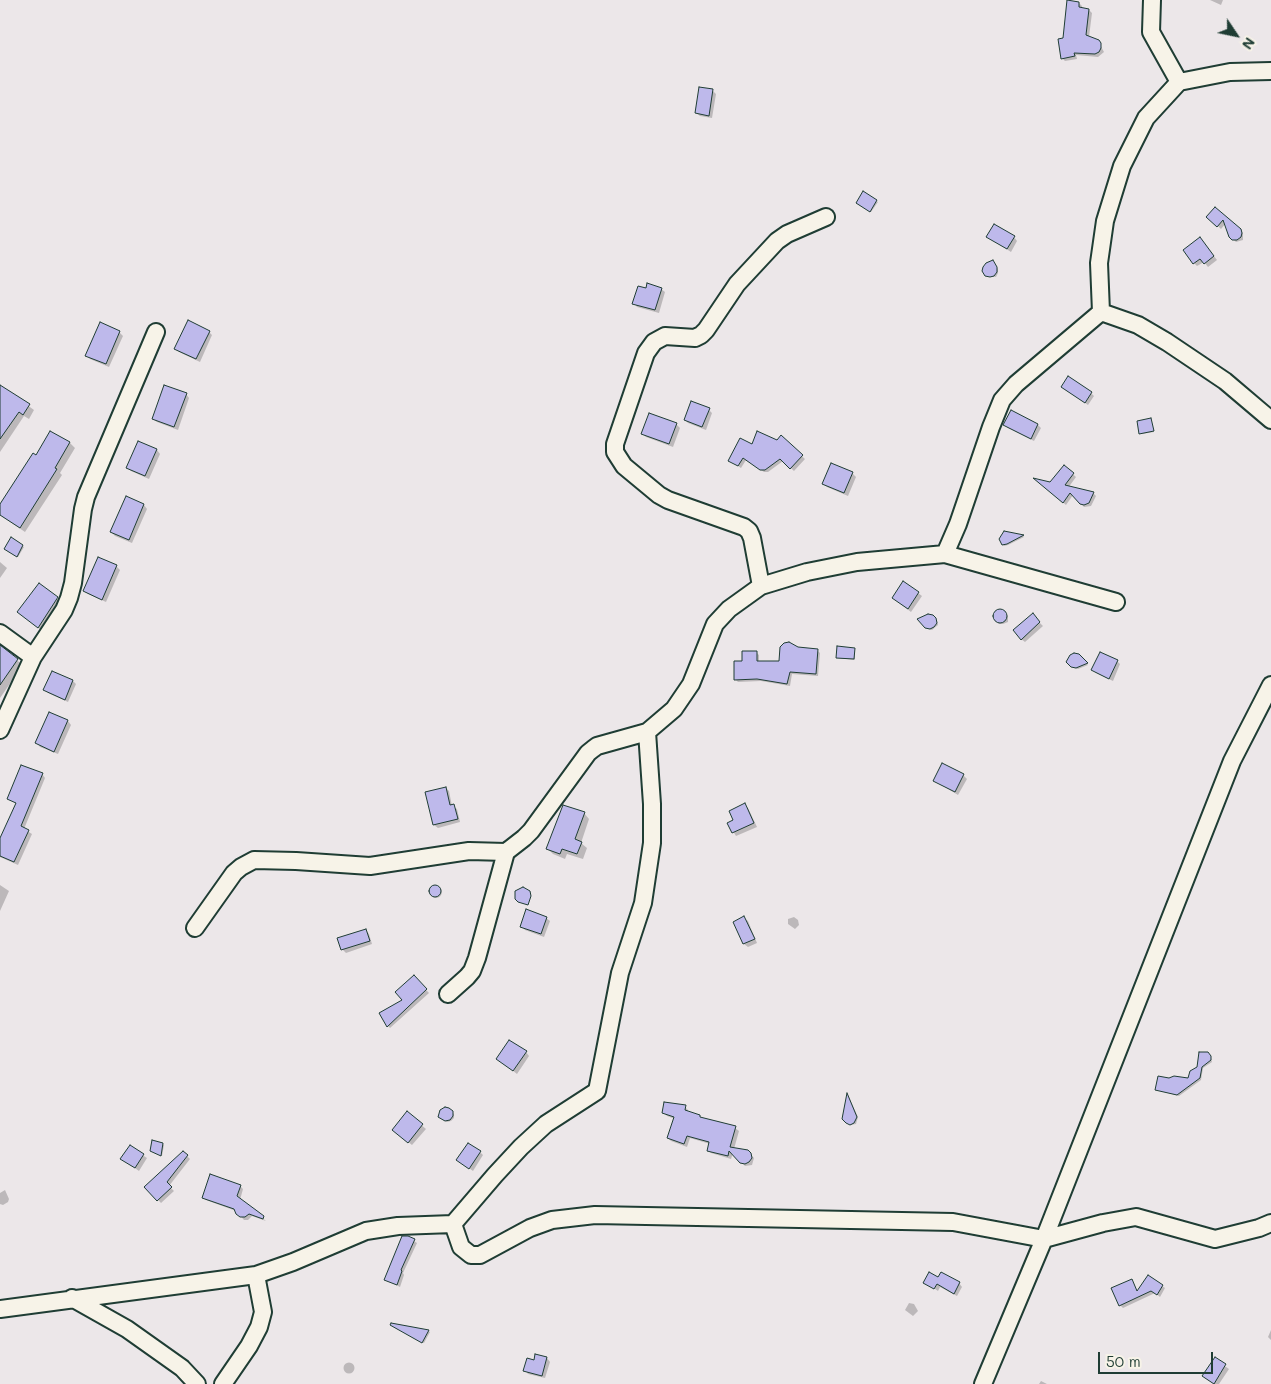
<!DOCTYPE html>
<html>
<head>
<meta charset="utf-8">
<style>
  body { margin:0 }
  #map { position:relative; width:1271px; height:1384px; overflow:hidden; background:#ece7e9; font-family:Mali,sans-serif }
  canvas { display:block }
  .north { position:absolute; left:1211px; top:10px; width:50px; height:50px; -webkit-text-stroke:4px #f7f3e8; paint-order:stroke; rotate:124deg; font-size:14px; font-weight:700; line-height:20px; text-align:center; color:#1f3d34 }
  .north::after { content:''; display:block; margin:auto; width:18px; height:22px; background:#1f3d34; clip-path:polygon(50% 0,100% 100%,50% 72%,0 100%) }
  .scale { position:absolute; left:1098px; top:1352px; width:115px; height:22px; box-sizing:border-box; border:2px solid #1f3d34; border-top:0; padding-left:6px; font-size:15px; line-height:18px; white-space:nowrap; color:#1f3d34; -webkit-text-stroke:4px #f7f3e8; paint-order:stroke }
</style>
</head>
<body>
<div id="map">
<canvas width="1271" height="1384"></canvas>
<div class="north">N</div>
<div class="scale">50 m</div>
</div>
<script>
const g = document.querySelector('canvas').getContext('2d');
g.lineJoin = 'round';
function fillPath(path, color) { g.fillStyle = color; g.fill(path, 'evenodd'); }
const shape = rows => new Path2D(rows.map(r => 'M' + r).join(''));
function trace(path, color, width, dash) { g.strokeStyle = color; g.lineWidth = width; g.lineCap = dash ? 'butt' : 'round'; g.setLineDash(dash || []); g.stroke(path); }
fillPath(shape([
  [1210,0,1223,0,1221,5],
  [1079,3,1082,6,1082,9,1089,10,1092,13,1089,37,1098,41,1104,52,1098,57,1076,55,1077,59,1065,61,1062,58,1064,39],
  [700,89,713,91,716,94,712,118,700,116,696,113],
  [876,201,878,202,871,212,858,204],
  [1215,209,1243,233,1243,240,1236,242,1230,236,1226,223,1221,229,1208,217],
  [988,237,1014,237,1017,241,1011,252],
  [1203,242,1217,260,1208,267,1204,262,1197,266,1194,263],
  [994,263,998,269,998,273,996,277,988,276],
  [647,289,661,289,665,292,659,313,637,307,634,303],
  [100,324,119,332,123,336,109,367,90,359,87,355],
  [209,332,212,335,200,362,179,352,176,349],
  [0,385,34,410,29,419,24,416,0,452],
  [1062,387,1091,393,1094,396,1088,405],
  [186,394,189,398,178,430,157,422,153,419],
  [709,410,712,413,706,430,688,423,685,420],
  [1011,412,1038,425,1041,428,1034,441,1008,428,1005,425],
  [1151,419,1154,432,1142,434,1140,433],
  [676,424,680,428,673,447,646,437,643,434],
  [51,432,70,443,75,448,60,473,62,475,25,532,0,515,0,506,36,457],
  [781,437,805,459,794,471,783,461,768,472,764,472,746,460,741,468,730,461,753,446,777,441],
  [139,443,157,450,160,454,149,479,131,471,128,468],
  [1064,466,1076,477,1068,488,1094,494,1096,496,1091,506,1084,507,1073,495,1066,505,1037,480,1050,483],
  [852,473,856,477,848,496,827,487,824,484],
  [127,498,144,505,147,509,132,543,115,536,111,532],
  [1005,532,1023,536,1024,537,1008,545,1004,546,1003,544],
  [11,539,24,547,18,557,7,550],
  [0,562,7,568,0,578],
  [116,566,120,570,106,602,88,594,84,591],
  [39,585,61,602,42,631,22,615],
  [918,593,922,596,911,612,893,598],
  [999,610,1003,611,1008,616,1008,622,1003,624,999,624,994,619,994,615],
  [1032,615,1043,626,1025,642,1021,639],
  [932,616,937,621,938,625,932,630,928,629,919,619],
  [0,647,23,665,0,698],
  [854,649,855,650,855,660,837,658],
  [817,650,820,653,818,676,792,674,790,686,761,681,738,682,735,679,743,662,756,652,759,655,759,662,780,662],
  [1078,655,1088,665,1078,669,1074,668,1068,661],
  [1117,661,1120,664,1113,681,1096,673,1093,670],
  [52,672,73,681,76,684,68,702,48,693,45,689],
  [50,713,68,721,71,725,58,754,40,747,37,743],
  [42,774,45,778,24,829,32,834,18,865,0,857,0,841,17,804,8,799],
  [963,775,967,779,958,795,935,781],
  [446,788,449,791,452,806,457,809,460,822,438,828,434,825],
  [745,805,748,808,757,827,736,836,728,823,734,820],
  [584,813,589,819,581,843,587,848,583,859,567,854,565,859,553,854,548,849],
  [0,885,9,891,0,911],
  '430 892a6 6 0 1 1 12 0a6 6 0 1 1-12 0Z',
  [794,917,798,920,799,925,795,929,788,924,788,919],
  [546,918,550,921,544,937,525,930,521,926],
  [744,918,748,921,757,943,748,947,744,944,734,922],
  [366,930,369,934,372,944,346,953,342,949],
  [414,977,429,993,390,1028,388,1026,404,1000],
  [526,1052,529,1056,517,1074,498,1059],
  [1207,1053,1211,1058,1212,1062,1203,1068,1201,1080,1179,1096,1157,1090,1169,1079,1189,1080],
  [848,1095,858,1117,856,1124,850,1125,844,1119],
  [685,1107,688,1110,688,1112,702,1119,735,1128,739,1131,734,1149,747,1151,754,1158,752,1165,745,1166,733,1153,731,1159,711,1153,708,1150,710,1144,690,1138,687,1147,671,1141,668,1138,675,1119,667,1116,664,1113],
  [449,1109,454,1114,454,1118,451,1121,447,1122,441,1118],
  [407,1113,426,1129,412,1145,397,1133],
  [163,1144,164,1145,162,1156,153,1152],
  [130,1147,147,1158,139,1171,122,1159],
  [183,1152,190,1159,169,1186,174,1191,161,1203,148,1189],
  [480,1152,483,1155,473,1171,458,1160],
  [240,1186,243,1189,240,1200,266,1221,252,1216,248,1220,244,1220,236,1211,206,1200,203,1197],
  [5,1190,9,1199,8,1202,3,1205,0,1204,0,1193],
  [408,1237,417,1243,403,1273,404,1275,400,1287,386,1280],
  [1149,1277,1165,1288,1160,1297,1155,1293,1123,1308,1120,1305,1132,1280,1138,1292],
  [939,1279,959,1283,962,1287,957,1296,940,1287,938,1291,925,1282],
  [909,1303,914,1304,918,1311,913,1316,905,1310],
  [393,1326,428,1331,430,1332,424,1343],
  [1271,1330,1271,1340,1268,1337],
  [547,1358,550,1362,545,1378,528,1374,525,1370,534,1361],
  [1215,1359,1229,1369,1219,1384,1215,1384,1207,1379],
  '343.5 1368a5.5 5.5 0 1 1 11 0a5.5 5.5 0 1 1-11 0Z',
  [1041,1381,1047,1384,1039,1384]
]), '#0003');
const building = shape([
  [1067,0,1079,2,1079,7,1089,9,1086,35,1099,40,1101,43,1101,48,1099,52,1095,54,1074,53,1075,56,1061,59,1058,39,1063,38,1067,0],
  [699,87,713,89,709,116,695,113,699,87],
  [863,191,877,200,870,212,856,203,863,191],
  [1215,207,1241,229,1242,233,1241,237,1237,240,1232,240,1229,237,1223,220,1217,227,1206,217,1215,207],
  [994,224,1015,236,1007,249,986,237,994,224],
  [1200,237,1214,256,1204,264,1200,259,1193,264,1183,250,1200,237],
  [993,260,997,267,997,272,994,276,990,277,985,276,982,271,983,267,986,263,993,260],
  [647,283,662,288,655,310,632,304,638,286,646,288,647,283],
  [188,320,210,331,196,359,174,349,188,320],
  [100,322,120,331,106,364,85,356,100,322],
  [1068,376,1092,392,1085,403,1061,387,1068,376],
  [0,385,30,404,23,415,19,412,0,439,0,385],
  [164,385,187,393,174,427,152,419,164,385],
  [691,401,710,408,702,427,684,420,691,401],
  [1011,410,1038,424,1031,439,1003,425,1011,410],
  [649,413,677,423,669,444,641,434,649,413],
  [1151,418,1154,431,1139,434,1137,421,1151,418],
  [50,431,70,442,55,468,57,469,20,528,0,515,0,504,33,453,36,455,50,431],
  [757,431,777,440,781,435,803,455,790,469,780,459,765,470,760,470,743,458,738,466,728,461,740,438,752,444,757,431],
  [138,441,157,449,145,476,126,468,138,441],
  [831,463,853,472,844,493,822,484,831,463],
  [1064,465,1074,473,1065,485,1094,492,1089,503,1084,505,1080,504,1070,493,1063,503,1033,478,1050,482,1064,465],
  [126,496,144,504,129,540,110,532,126,496],
  [1004,531,1024,535,1007,544,1002,545,999,539,1004,531],
  [11,537,23,545,17,557,4,549,11,537],
  [98,557,117,565,102,600,83,591,98,557],
  [903,581,919,592,908,609,892,598,903,581],
  [39,583,58,597,38,628,17,612,39,583],
  '993 616a7 7 0 1 1 14 0a7 7 0 1 1-14 0Z',
  [1033,613,1040,622,1021,640,1013,630,1033,613],
  [928,614,933,615,936,618,937,623,934,627,930,629,925,628,917,619,928,614],
  [789,642,798,647,818,649,816,674,790,672,787,684,757,679,734,680,734,661,742,661,742,651,757,651,757,661,779,661,780,647,784,643,789,642],
  [0,645,18,659,0,685,0,645],
  [837,646,855,648,854,659,836,658,837,646],
  [1100,652,1118,660,1109,679,1091,670,1100,652],
  [1074,653,1079,654,1088,663,1076,668,1071,667,1066,662,1070,655,1074,653],
  [52,671,73,680,65,700,43,690,52,671],
  [49,712,68,720,54,752,35,743,49,712],
  [942,763,964,774,955,792,933,781,942,763],
  [21,765,43,773,21,826,29,830,14,862,0,856,0,838,16,803,7,799,21,765],
  [446,787,450,805,454,804,458,819,433,825,425,792,446,787],
  [745,803,754,823,732,833,727,823,733,820,729,811,745,803],
  [563,805,585,812,575,839,582,842,577,854,562,849,560,854,546,849,563,805],
  '429 891a6 6 0 1 1 12 0a6 6 0 1 1-12 0Z',
  [523,887,530,891,531,896,528,905,518,902,515,899,515,891,523,887],
  [526,909,547,917,541,934,520,927,526,909],
  [744,916,755,939,743,944,733,922,744,916],
  [366,929,370,941,341,950,337,938,366,929],
  [414,975,427,989,387,1027,379,1013,402,1000,395,992,414,975],
  [509,1040,527,1051,513,1071,496,1059,509,1040],
  [1199,1052,1208,1052,1211,1056,1211,1060,1202,1067,1200,1078,1177,1095,1155,1090,1158,1076,1169,1078,1174,1076,1188,1078,1190,1071,1197,1067,1199,1052],
  [847,1093,857,1117,854,1123,850,1125,846,1123,842,1119,847,1093],
  [664,1102,686,1105,685,1110,700,1115,700,1117,736,1126,730,1147,748,1150,751,1153,752,1158,749,1162,745,1164,740,1163,729,1151,728,1156,707,1151,709,1142,687,1136,684,1144,667,1138,674,1117,662,1113,664,1102],
  [445,1107,449,1108,453,1111,453,1116,450,1120,445,1121,438,1117,440,1110,445,1107],
  [407,1111,423,1124,408,1143,392,1130,407,1111],
  [152,1140,163,1143,161,1156,150,1151,152,1140],
  [468,1143,481,1151,469,1169,456,1160,468,1143],
  [130,1145,144,1154,135,1168,120,1159,130,1145],
  [183,1151,188,1155,167,1182,172,1187,157,1201,144,1187,183,1151],
  [210,1174,241,1185,237,1196,264,1216,263,1219,249,1214,245,1217,240,1217,236,1214,234,1209,202,1198,210,1174],
  [402,1236,408,1236,415,1239,401,1270,402,1271,397,1285,384,1280,402,1236],
  [929,1272,938,1277,941,1272,960,1282,954,1294,937,1284,934,1289,923,1283,929,1272],
  [1148,1275,1163,1285,1157,1295,1151,1291,1119,1306,1111,1288,1132,1279,1137,1291,1148,1275],
  [391,1323,429,1330,422,1343,390,1325,391,1323],
  [535,1354,547,1357,542,1376,523,1371,527,1358,534,1360,535,1354],
  [1215,1357,1226,1364,1214,1384,1202,1376,1215,1357]
]);
fillPath(building, '#beb9eb');
trace(building, '#1f3d34', 1);
const street = shape([
  [1152,0,1151,32,1179,82],
  [1101,312,1138,325,1167,342,1225,381,1271,420],
  [945,554,1116,602],
  [761,586,752,538,749,531,744,527,668,500,659,495,624,466,615,452,615,444,646,353,654,342,665,336,695,338,701,335,706,330,737,284,777,241,787,234,826,217],
  [0,633,33,657],
  [0,730,33,657,64,610,69,598,73,583,83,509,86,497,156,332],
  [195,928,234,873,241,867,254,860,296,861,370,866,469,851,506,852,524,838,531,831,588,753,593,749,597,746,647,732,674,709,691,684,715,624,729,609,761,586,807,572,857,562,945,554,958,524,991,427,1002,400,1016,384,1101,312,1099,263,1105,221,1122,166,1146,118,1179,82,1230,72,1271,71],
  [448,994,467,977,472,971,477,958,506,852],
  [453,1224,461,1247,471,1255,480,1255,530,1228,552,1220,595,1215,953,1222,1044,1239,1103,1223,1136,1217,1215,1239,1259,1228,1271,1223],
  [72,1298,127,1329,182,1368,197,1384],
  [0,1309,256,1275,293,1262,366,1231,398,1226,453,1224,495,1175,521,1147,546,1124,597,1091,620,973,643,903,652,843,652,804,647,732],
  [223,1384,249,1346,259,1327,263,1312,256,1275],
  [983,1384,1044,1239,1232,761,1271,685]
]);
trace(street, '#1f3d34', 20);
trace(street, '#f7f3e8', 16);
</script>
</body>
</html>
